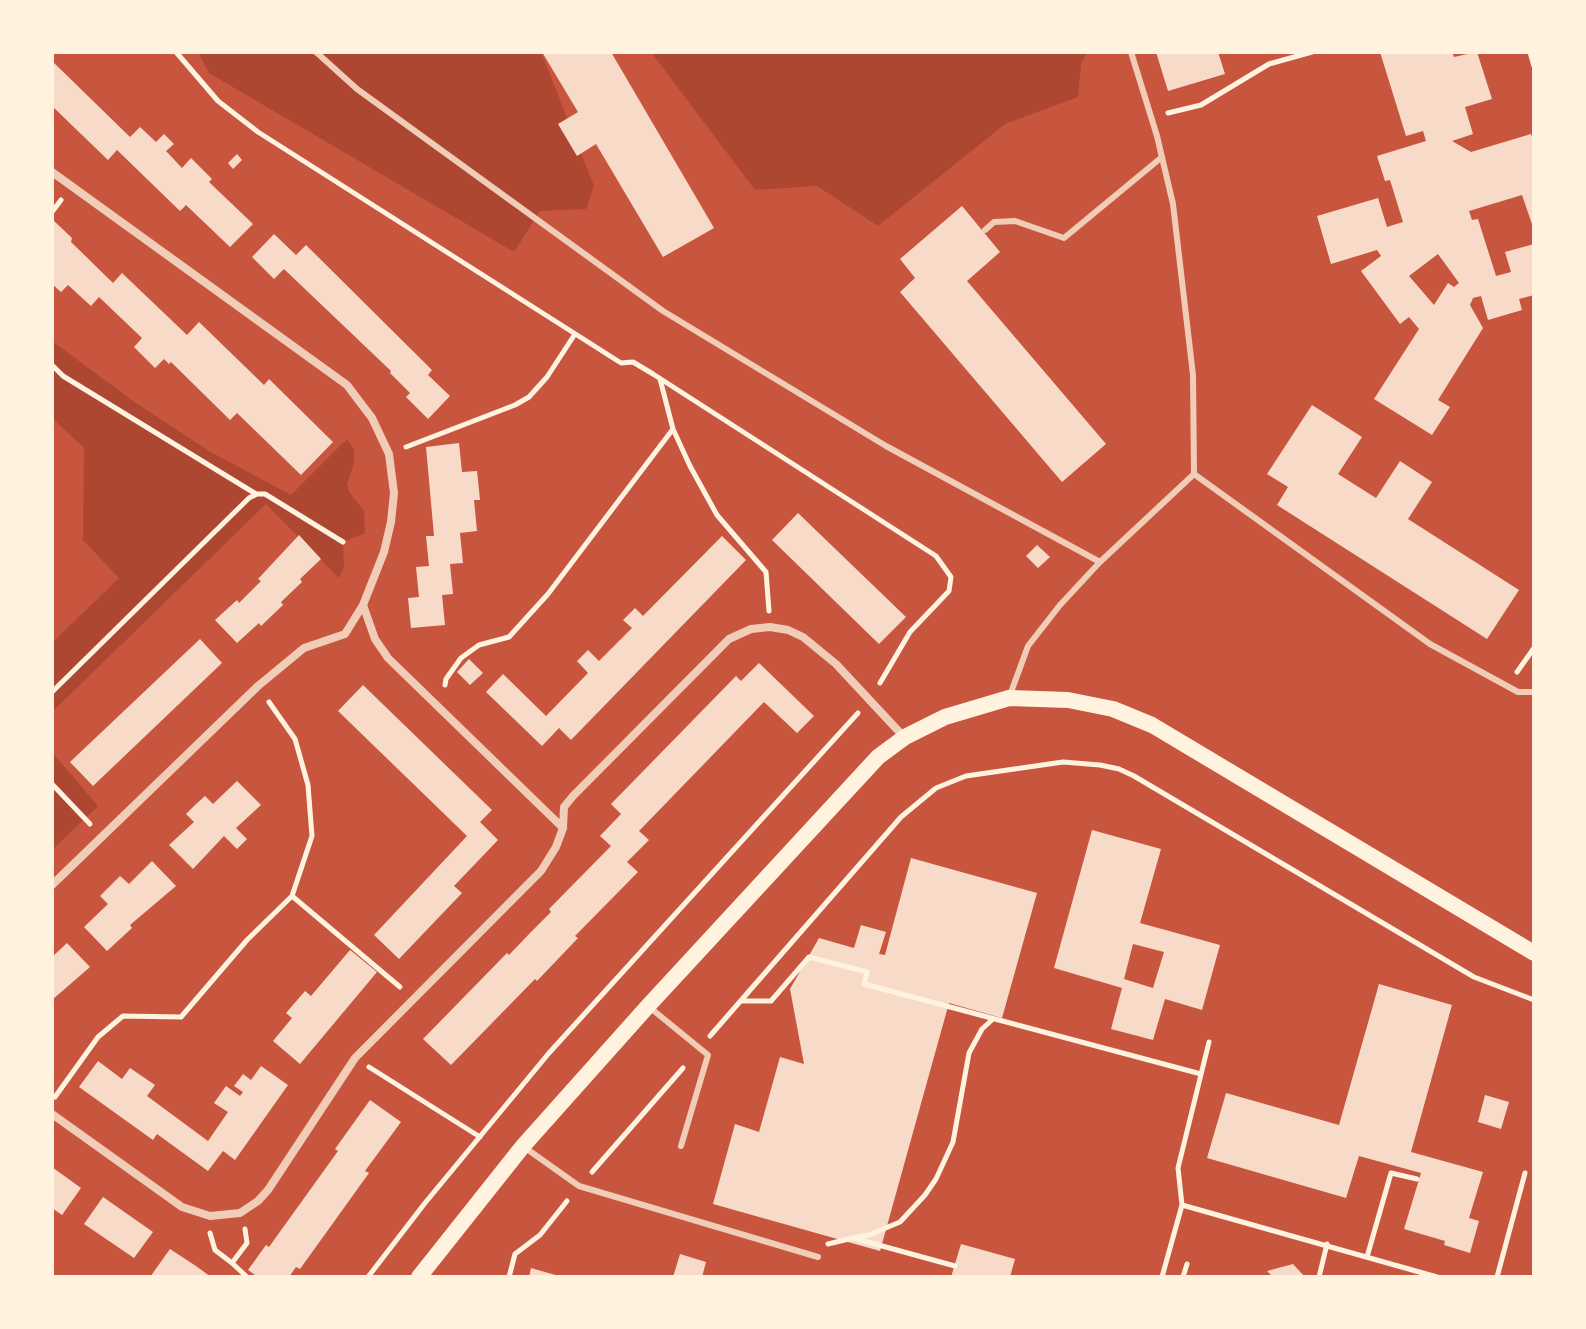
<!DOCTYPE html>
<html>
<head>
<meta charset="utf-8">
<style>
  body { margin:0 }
  #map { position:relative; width:1586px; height:1329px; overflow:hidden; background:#c8553d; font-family:Quicksand,sans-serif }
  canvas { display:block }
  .frame { position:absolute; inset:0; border:54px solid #fff3e0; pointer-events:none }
</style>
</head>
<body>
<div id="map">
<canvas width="1586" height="1329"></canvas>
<div class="frame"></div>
</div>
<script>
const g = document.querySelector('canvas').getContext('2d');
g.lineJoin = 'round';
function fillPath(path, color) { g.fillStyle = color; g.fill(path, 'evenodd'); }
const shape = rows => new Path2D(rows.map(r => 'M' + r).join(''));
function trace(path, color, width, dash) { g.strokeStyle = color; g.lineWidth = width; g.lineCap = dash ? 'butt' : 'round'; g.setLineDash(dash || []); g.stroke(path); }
fillPath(shape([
  [198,52,310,52,314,56,316,52,541,52,594,186,586,209,540,211,514,252,209,73],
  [651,52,1087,52,1081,65,1078,97,1005,124,878,226,817,186,755,190],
  [52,341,133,401,209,451,291,495,347,439,354,449,354,463,347,484,350,493,364,511,365,533,343,542,344,567,339,578,266,504,52,712,52,643,119,578,83,540,84,448,52,418],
  [52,752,98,806,52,850]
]), '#ae4732');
fillPath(shape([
  [542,52,611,52,714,228,663,257,596,144,577,156,558,124,578,112],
  [1156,52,1218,52,1225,74,1168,91],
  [1380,52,1452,52,1454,57,1477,52,1492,99,1465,107,1473,134,1452,141,1471,152,1531,134,1534,144,1534,230,1522,195,1469,211,1472,220,1478,219,1496,276,1511,272,1505,252,1534,244,1534,295,1519,299,1522,310,1488,320,1481,296,1473,298,1470,305,1483,328,1438,400,1450,407,1432,435,1374,399,1419,329,1409,317,1400,324,1361,271,1381,256,1377,250,1331,264,1317,216,1378,198,1387,227,1403,222,1390,180,1385,181,1377,156,1426,141,1423,131,1406,136],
  [1438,254,1459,283,1454,287,1448,283,1434,305,1409,276],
  [52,61,130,137,140,127,156,142,164,134,174,144,166,151,182,168,191,158,212,179,209,182,253,224,230,247,186,205,180,211,117,150,108,160,52,106],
  [237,154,242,160,233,169,228,163],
  [962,206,1000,252,967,281,1106,444,1062,482,900,292,915,278,900,259],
  [52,219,72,238,71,242,113,283,122,273,187,335,199,322,264,385,269,379,333,442,301,475,237,413,230,420,171,362,169,364,164,359,155,368,134,347,142,338,99,297,91,306,68,285,61,292,52,284],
  [274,234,296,255,306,245,432,370,428,375,450,396,428,419,406,397,410,393,390,373,391,371,284,269,274,279,252,257],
  [1312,405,1362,437,1338,474,1376,498,1400,461,1432,482,1408,519,1519,590,1487,639,1277,505,1288,487,1267,474],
  [459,443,462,472,477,471,480,500,474,500,477,531,460,533,463,563,450,564,453,594,442,595,445,625,411,628,408,598,419,597,416,567,429,566,426,536,434,536,426,447],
  [798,513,906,617,879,644,772,540],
  [299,535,321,559,300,579,302,582,281,602,283,605,261,626,259,623,237,643,215,620,237,600,239,603,261,581,258,579],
  [722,536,746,560,571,740,559,728,542,746,486,692,503,674,546,716,588,673,577,661,588,650,599,661,632,628,623,620,635,608,643,616],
  [1037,545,1050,557,1038,568,1026,556],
  [200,639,222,663,93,786,70,762],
  [469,659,483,673,470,685,457,672],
  [759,663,814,716,797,733,764,702,639,831,649,840,627,862,638,872,575,936,578,938,537,981,535,979,451,1065,423,1039,507,953,509,955,530,933,551,912,549,909,611,846,600,836,621,814,611,804,736,676,741,681],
  [363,685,492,810,480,822,498,840,454,886,462,893,399,959,374,935,467,836,338,711],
  [237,781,261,805,236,828,247,839,237,849,224,836,193,869,169,845,194,822,186,814,195,805,205,796,213,804],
  [1092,830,1161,849,1140,923,1220,945,1202,1010,1165,999,1153,1040,1111,1029,1122,988,1054,968],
  [1133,944,1164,952,1153,988,1124,979],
  [911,858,1037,893,1002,1018,949,1003,880,1251,713,1204,735,1124,759,1132,780,1057,804,1064,790,989,819,938,854,948,861,925,886,932,879,954,885,955],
  [152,861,176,886,130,925,132,928,107,951,84,927,108,904,100,896,120,876,129,884],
  [67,943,90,967,52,1000,52,957],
  [350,950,377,972,300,1064,273,1041,292,1018,286,1013,305,991,311,996],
  [1379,984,1452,1005,1411,1152,1483,1172,1469,1218,1479,1221,1470,1253,1444,1245,1445,1241,1404,1229,1421,1173,1359,1156,1346,1198,1207,1158,1226,1093,1339,1125],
  [98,1061,122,1079,130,1068,155,1085,147,1096,208,1141,228,1112,214,1103,226,1086,240,1096,243,1092,234,1086,243,1074,251,1080,261,1066,288,1085,235,1160,223,1151,208,1171,157,1134,153,1140,79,1087],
  [1485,1095,1509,1102,1501,1129,1478,1122],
  [370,1100,401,1122,365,1171,369,1173,300,1269,296,1267,289,1277,258,1277,248,1270,266,1245,269,1247,338,1151,335,1149],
  [52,1167,81,1188,62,1215,52,1208],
  [103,1197,153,1232,134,1258,84,1224],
  [961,1244,1015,1259,1010,1277,951,1277],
  [170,1249,196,1266,211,1277,150,1277],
  [680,1254,706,1262,702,1277,673,1277],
  [1293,1264,1305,1277,1273,1277,1267,1271],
  [531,1268,559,1276,559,1277,529,1277]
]), '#f7dbc8');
trace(shape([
  [176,52,218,101,258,132,621,363,633,362,653,374,936,556,951,577,949,591,910,632,880,683],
  [1530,52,1534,66],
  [1168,113,1201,105,1269,64,1312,52],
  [52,212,61,200],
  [52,365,63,376,256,494],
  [660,379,673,429,690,466,717,515,766,572,769,611],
  [406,447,515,405,529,397,547,377,575,334],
  [1517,672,1534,648],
  [445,685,446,679,461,658,479,645,509,637,548,594,673,429],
  [52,692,249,498,257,494,265,494,343,542],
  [269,702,295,739,308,785,312,836,292,896],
  [52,784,90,824],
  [741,1001,771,1001,809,957,867,972,864,984,1201,1074],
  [710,1036,901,817,936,788,966,776,1063,762,1100,765,1119,769,1134,776,1474,977,1534,1000],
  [369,1067,480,1137],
  [55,1097,98,1037,123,1016,181,1017,247,940,292,896,400,987],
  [592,1172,683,1068],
  [1182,1205,1437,1277],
  [245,1229,247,1243,232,1263,247,1277],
  [210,1233,215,1250,232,1263],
  [853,1238,869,1235,900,1222,925,1195,936,1179,953,1142,969,1053,982,1029,993,1019],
  [828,1244,853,1238,955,1266],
  [1367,1257,1391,1173,1417,1179],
  [368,1277,425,1203,549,1053,858,713],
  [509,1277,515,1254,540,1235,567,1201],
  [1162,1277,1182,1205,1178,1168,1209,1042],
  [1183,1277,1187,1264],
  [1319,1277,1327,1244],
  [1497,1277,1525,1173]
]), '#fff3e0', 5);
trace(shape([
  [316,52,357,89,663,311,886,446,1100,562],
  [1131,52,1157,136,1173,204,1193,375,1194,474,1430,644,1518,692,1534,692],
  [985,230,994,222,1015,221,1064,238,1162,157],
  [1010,695,1028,646,1060,605,1100,562,1194,474],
  [648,1006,708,1055,681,1146],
  [524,1147,579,1186,818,1257]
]), '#f1ccb7', 6);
trace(shape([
  [52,172,347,385,372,418,389,454,394,493,391,522,384,552,363,605,345,634,304,648,258,686,52,885],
  [363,605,375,639,388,658,563,828],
  [52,1114,182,1207,210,1216,240,1213,258,1201,268,1190,355,1058,541,871,556,847,563,828,564,807,573,796,729,639,751,629,770,627,788,630,803,637,836,664,904,737]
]), '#f1ccb7', 8);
trace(shape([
  [419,1277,523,1146,648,1006,878,757,905,737,945,717,1009,698,1068,700,1113,709,1152,725,1534,953]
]), '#fff3e0', 16);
</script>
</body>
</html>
